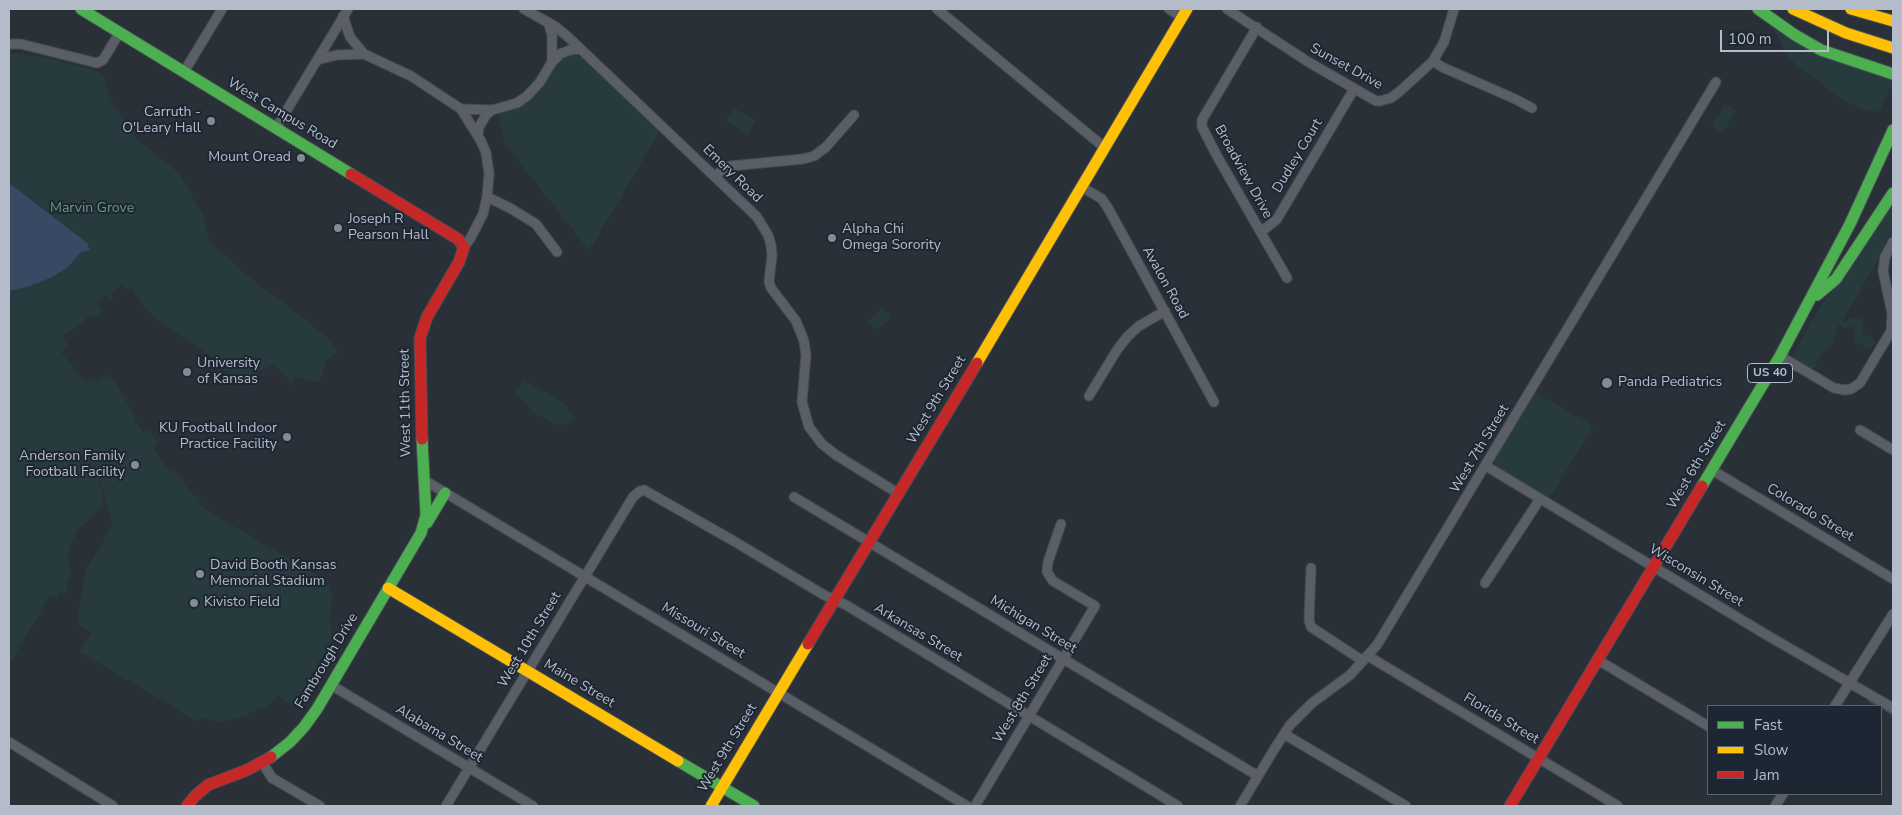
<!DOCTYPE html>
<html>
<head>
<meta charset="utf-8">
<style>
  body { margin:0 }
  #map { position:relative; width:1902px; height:815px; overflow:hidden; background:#2a3038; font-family:"Nunito Sans",sans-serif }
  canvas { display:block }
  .frame { position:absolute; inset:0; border:10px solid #b4bcc9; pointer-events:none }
  .legend { position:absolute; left:1707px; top:705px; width:175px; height:90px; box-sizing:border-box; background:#1d2633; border:1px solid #59626f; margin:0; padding:6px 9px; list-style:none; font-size:15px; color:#b4bcc9 }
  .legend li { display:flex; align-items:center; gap:10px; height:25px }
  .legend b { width:25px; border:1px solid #59626f }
  .scale { position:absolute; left:1720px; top:30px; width:109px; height:22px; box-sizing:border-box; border:2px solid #b4bcc9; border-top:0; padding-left:6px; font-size:15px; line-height:18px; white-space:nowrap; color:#b4bcc9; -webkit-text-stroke:4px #1d2633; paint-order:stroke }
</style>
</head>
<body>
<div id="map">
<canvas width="1902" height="815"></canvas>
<div class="frame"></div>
<ul class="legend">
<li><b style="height:6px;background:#4caf50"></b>Fast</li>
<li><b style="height:6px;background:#ffc107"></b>Slow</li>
<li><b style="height:6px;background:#c62828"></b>Jam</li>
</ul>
<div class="scale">100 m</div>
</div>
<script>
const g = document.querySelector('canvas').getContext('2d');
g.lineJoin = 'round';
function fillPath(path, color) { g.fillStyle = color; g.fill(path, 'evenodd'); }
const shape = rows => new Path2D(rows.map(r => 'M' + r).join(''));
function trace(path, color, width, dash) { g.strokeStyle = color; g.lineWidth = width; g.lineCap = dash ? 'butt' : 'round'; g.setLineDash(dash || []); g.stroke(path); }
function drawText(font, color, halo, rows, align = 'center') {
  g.font = font + ' "Nunito Sans",sans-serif'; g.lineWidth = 4; g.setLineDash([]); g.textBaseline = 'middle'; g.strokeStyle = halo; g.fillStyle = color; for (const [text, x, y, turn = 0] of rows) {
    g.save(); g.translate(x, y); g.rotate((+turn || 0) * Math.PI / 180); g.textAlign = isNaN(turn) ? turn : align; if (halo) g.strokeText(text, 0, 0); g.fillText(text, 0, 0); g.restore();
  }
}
fillPath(shape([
  [1772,25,1893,79,1888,94,1880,110,1874,112,1868,111,1845,101,1797,66,1786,54],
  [9,53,45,57,95,71,103,75,114,107,129,128,139,141,180,174,187,188,203,213,206,230,212,244,263,289,288,306,327,337,338,353,326,361,320,382,295,377,293,386,275,364,250,375,244,383,214,364,216,360,158,321,142,305,132,288,126,290,123,285,111,292,113,298,109,299,106,295,97,301,103,311,95,316,86,317,86,321,62,336,69,347,61,352,87,384,93,379,98,383,109,374,135,415,133,419,143,432,148,429,158,443,153,447,171,473,175,470,190,492,201,499,198,505,323,579,329,588,332,597,330,619,332,641,293,706,278,696,266,707,230,720,218,722,202,717,199,722,80,652,92,632,77,624,86,569,113,525,98,473,104,505,79,529,70,545,68,558,71,575,67,583,67,593,59,592,56,598,50,596,9,665],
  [574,55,583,58,660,131,589,251,504,142,498,113,514,108,529,100,544,83,557,63,564,57],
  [1725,104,1736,111,1723,133,1711,126],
  [734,108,756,121,748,134,726,120],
  [1893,199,1893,235,1846,314,1846,316,1842,320,1845,322,1850,318,1854,319,1858,318,1862,320,1863,333,1866,336,1869,335,1876,343,1868,349,1855,341,1854,326,1849,328,1844,328,1840,324,1835,332,1834,341,1823,352,1813,370,1795,359,1794,353,1817,312,1887,205],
  [882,308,891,318,876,330,868,321],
  [524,380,564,403,575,418,566,424,559,426,534,413,514,392],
  [1535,392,1593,426,1549,499,1498,468,1494,462,1495,458]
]), '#273a3e');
fillPath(shape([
  [9,183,87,243,90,250,81,252,67,268,50,278,30,286,9,291]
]), '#384963');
trace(shape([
  [1869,701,1879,706],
  [1881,707,1893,715]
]), '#384963', 2);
const street = shape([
  [524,9,556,27,567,36,757,217,768,235,771,245,772,255,769,282,771,288,796,321,804,341,806,355,802,402,809,427,822,444,836,455,899,494],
  [937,9,1105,148],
  [1169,9,1182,17],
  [1227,9,1310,63,1376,101,1380,101,1391,98,1399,92,1433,61,1444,42,1454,9],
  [343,16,350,37,364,54],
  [548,22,552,35,552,62],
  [1257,27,1202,120,1202,127,1217,156,1287,278],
  [9,44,21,44,97,63,103,60,120,32],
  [317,60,337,55,364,54,411,76,461,109,481,141,486,153,489,173,487,197,483,214,470,239,464,247],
  [1433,61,1442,67,1515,99,1532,108],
  [184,72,222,9],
  [461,109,492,110],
  [276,128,348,9],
  [478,134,479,127,486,115,492,110,517,103,527,96,540,82,552,62,560,54,570,50,580,49],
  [715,177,723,169,730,166,803,159,814,156,826,147,854,115],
  [1082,187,1102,199,1108,208,1214,402],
  [487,197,510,208,536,224,557,252],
  [1261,232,1277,219,1354,89],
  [1780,356,1834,388,1845,390,1851,389,1860,383,1891,331,1892,313,1883,271,1885,257,1893,242],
  [1089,396,1117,350,1127,337,1139,326,1165,311],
  [1860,430,1893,450],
  [1486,466,1765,634,1893,708],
  [1712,470,1893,579],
  [424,480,967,806],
  [794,497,1258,776],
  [1311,568,1309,620,1311,627,1363,661],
  [1485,583,1540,499],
  [1368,656,1618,806],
  [1598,660,1708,726],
  [331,685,533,806],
  [1835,706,1893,614],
  [1284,734,1406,806],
  [9,742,113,806],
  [262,762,272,778,320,806],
  [446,806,633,497,640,491,644,490,732,540,824,595,846,605,1178,806],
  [975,806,1095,606,1053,581,1047,572,1048,562,1061,524],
  [1240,806,1275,748,1290,725,1312,703,1350,675,1377,645,1716,82],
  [1775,806,1783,794]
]);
const fast = shape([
  [81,9,351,174],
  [1758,9,1795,35,1821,50,1893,74],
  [1817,295,1836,279,1893,193],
  [1702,486,1780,356,1850,224,1893,130],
  [427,523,445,493],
  [271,757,290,742,304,727,317,709,421,533,426,515,422,439],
  [678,761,754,806]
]);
const slow = shape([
  [1793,9,1846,33,1893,48],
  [1851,9,1893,21],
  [977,363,1187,9],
  [388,588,678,761],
  [711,806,808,644]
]);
const jam = shape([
  [351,174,458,239,464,247,459,262,427,317,420,338,422,439],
  [808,644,977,363],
  [187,806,195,796,208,785,247,770,271,757],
  [1510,806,1702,486]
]);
trace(street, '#484c53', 11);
trace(fast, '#484c53', 13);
trace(slow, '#484c53', 13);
trace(jam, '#484c53', 13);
trace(street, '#5a5e66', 9);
trace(fast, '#4caf50', 11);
trace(slow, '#ffc107', 11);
trace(jam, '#c62828', 11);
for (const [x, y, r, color] of [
  [211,121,5,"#848b96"],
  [301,158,5,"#848b96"],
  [338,228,5,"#848b96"],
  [832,238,5,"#848b96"],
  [187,372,5,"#848b96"],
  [1607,383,6,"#848b96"],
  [287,437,5,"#848b96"],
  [135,465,5,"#848b96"],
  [200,574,5,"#848b96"],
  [194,603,5,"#848b96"]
]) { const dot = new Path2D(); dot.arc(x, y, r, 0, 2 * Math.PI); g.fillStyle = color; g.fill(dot); trace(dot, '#1d2633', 2); }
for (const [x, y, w] of [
  [1770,373,45]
]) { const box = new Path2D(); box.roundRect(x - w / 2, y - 9.5, w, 19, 4); g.fillStyle = '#1d2633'; g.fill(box); trace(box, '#b4bcc9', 1); }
drawText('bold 12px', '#b4bcc9', null, [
  ["US 40",1770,373]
]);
drawText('14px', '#b4bcc9', '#1d2633', [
  ["Sunset Drive",1346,67,29],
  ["West Campus Road",282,114,31],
  ["Dudley Court",1298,156,-59],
  ["Broadview Drive",1243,172,61],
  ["Emery Road",732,174,44],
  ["Avalon Road",1165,283,61],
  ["West 9th Street",937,400,-59],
  ["West 11th Street",406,403,-91],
  ["West 7th Street",1480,449,-59],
  ["West 6th Street",1697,465,-59],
  ["Colorado Street",1810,513,31],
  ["Wisconsin Street",1696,576,31],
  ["Michigan Street",1033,625,31],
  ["Missouri Street",703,631,31],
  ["Arkansas Street",918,633,31],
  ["West 10th Street",530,640,-59],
  ["Fambrough Drive",327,661,-59],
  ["Maine Street",579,684,31],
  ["West 8th Street",1023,699,-59],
  ["Florida Street",1501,719,31],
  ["Alabama Street",439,734,31],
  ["West 9th Street",728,748,-59]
]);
drawText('14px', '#b4bcc9', '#1d2633', [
  ["Carruth -",201,113,"right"],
  ["O'Leary Hall",201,129,"right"],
  ["Mount Oread",291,158,"right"],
  ["Joseph R",348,220],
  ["Pearson Hall",348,236],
  ["Alpha Chi",842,230],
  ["Omega Sorority",842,246],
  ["University",197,364],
  ["of Kansas",197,380],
  ["Panda Pediatrics",1618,383],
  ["KU Football Indoor",277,429,"right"],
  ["Practice Facility",277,445,"right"],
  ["Anderson Family",125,457,"right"],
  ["Football Facility",125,473,"right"],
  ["David Booth Kansas",210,566],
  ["Memorial Stadium",210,582],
  ["Kivisto Field",204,603]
], 'left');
drawText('14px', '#6b9a76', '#1d2633', [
  ["Marvin Grove",92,209]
]);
</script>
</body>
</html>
